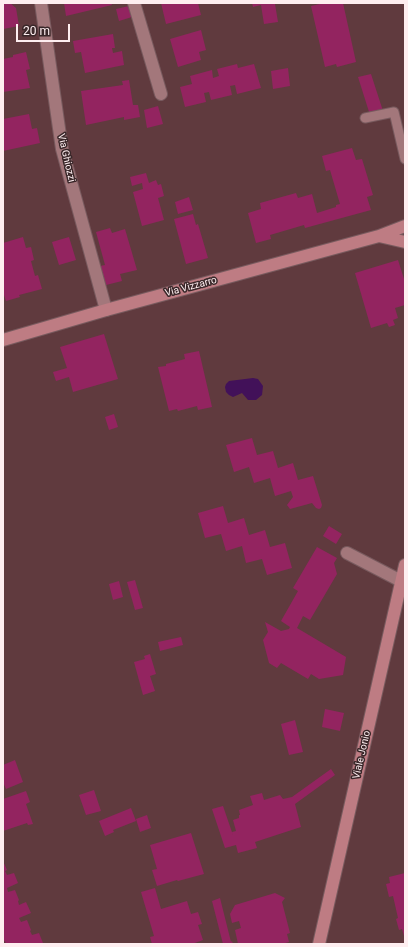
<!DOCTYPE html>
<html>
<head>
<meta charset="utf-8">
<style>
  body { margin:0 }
  #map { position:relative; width:408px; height:947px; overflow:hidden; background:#603a3e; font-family:Roboto,sans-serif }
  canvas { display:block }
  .frame { position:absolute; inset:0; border:4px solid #feeef0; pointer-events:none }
  .scale { position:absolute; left:16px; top:24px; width:54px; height:18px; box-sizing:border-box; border:2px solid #feeef0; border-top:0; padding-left:5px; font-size:12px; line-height:14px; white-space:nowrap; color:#feeef0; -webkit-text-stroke:3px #392729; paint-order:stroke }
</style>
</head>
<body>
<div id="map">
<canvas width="408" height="947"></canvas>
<div class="frame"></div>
<div class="scale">20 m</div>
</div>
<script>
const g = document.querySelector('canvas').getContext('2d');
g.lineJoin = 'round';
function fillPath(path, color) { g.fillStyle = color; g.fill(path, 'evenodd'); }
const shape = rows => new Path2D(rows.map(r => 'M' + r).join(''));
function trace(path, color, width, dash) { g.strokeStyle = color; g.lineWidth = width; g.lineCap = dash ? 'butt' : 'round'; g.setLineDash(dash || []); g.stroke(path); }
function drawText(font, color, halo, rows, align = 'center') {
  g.font = font + ' Roboto,sans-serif'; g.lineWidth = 3; g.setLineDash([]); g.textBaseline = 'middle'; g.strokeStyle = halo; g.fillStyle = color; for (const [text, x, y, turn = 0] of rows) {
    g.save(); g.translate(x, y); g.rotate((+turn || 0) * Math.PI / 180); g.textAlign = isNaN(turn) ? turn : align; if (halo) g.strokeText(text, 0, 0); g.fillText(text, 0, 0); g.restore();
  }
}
fillPath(shape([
  [253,378,258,379,263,386,262,395,256,400,248,400,242,393,233,397,229,395,226,392,225,387,226,384,229,381]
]), '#421159');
fillPath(shape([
  [10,3,16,8,19,26,3,29,3,4],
  [64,3,111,3,112,5,66,16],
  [161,3,198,3,201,15,166,24],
  [252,3,275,4,278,22,264,24,261,5,253,7],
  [324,3,343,3,356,62,337,67,336,64,325,67,311,6],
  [129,6,132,17,119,21,116,9],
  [201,30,206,50,199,52,201,60,178,67,170,39],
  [113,34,115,48,112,48,113,53,122,51,124,65,85,73,81,52,75,53,73,41],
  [26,52,30,69,26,70,30,88,3,92,3,59,13,57,13,55],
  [237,64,238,68,254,64,261,88,237,94,235,85,230,86,232,95,211,100,209,92,204,93,206,102,185,107,180,87,192,84,190,76,212,70,213,78,219,76,217,69],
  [288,68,290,86,273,89,271,71],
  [371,74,383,111,370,115,358,77],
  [129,80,133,105,138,105,140,117,124,120,124,117,86,125,81,91,123,85,122,81],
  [158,106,163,124,147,128,144,110],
  [29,114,32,129,37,128,40,143,3,151,3,119],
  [352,148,356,160,362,159,373,195,367,197,371,210,305,228,304,225,270,235,271,239,256,243,248,213,261,209,260,203,296,193,298,198,312,194,317,213,336,207,336,205,340,204,330,170,326,171,322,156],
  [146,173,149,183,156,180,158,185,161,184,164,196,158,198,164,220,142,226,133,192,143,189,142,183,132,186,130,177],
  [189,197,193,210,178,214,175,202],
  [193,214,196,225,198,224,208,258,186,264,174,219],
  [110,228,112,233,125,229,137,270,120,274,122,281,106,285,100,266,105,265,96,232],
  [23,237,26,248,31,247,34,260,31,261,35,276,38,275,42,289,19,295,20,297,6,301,3,292,3,243],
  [69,237,76,260,59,265,52,242],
  [398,260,405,282,405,305,395,308,398,318,393,320,395,325,389,327,387,323,371,328,355,273],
  [104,334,118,379,73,392,69,377,56,381,53,372,67,368,60,347],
  [199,351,212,407,198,410,197,406,178,411,177,409,169,411,158,367,166,366,166,364,185,359,184,354],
  [114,414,118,427,109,430,105,417],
  [252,438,257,455,273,451,278,468,293,463,298,480,313,476,322,505,321,508,319,509,316,508,312,503,290,509,287,505,293,497,291,491,275,496,270,478,254,483,249,467,234,472,226,445],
  [223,506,228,523,244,518,249,535,265,530,270,547,285,543,292,568,267,575,262,559,246,563,242,546,226,551,221,534,205,538,198,513],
  [329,526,342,534,336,544,323,536],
  [317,547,337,558,334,563,337,574,310,620,303,616,297,628,346,657,343,675,319,679,311,674,308,679,281,663,277,668,269,663,263,640,268,632,265,622,281,631,289,629,290,627,281,621,298,591,293,588],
  [135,580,143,608,135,610,127,582],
  [119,581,123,597,113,600,109,584],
  [181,637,183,645,160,651,158,642],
  [150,654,156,674,150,676,155,691,143,695,134,662,145,659,144,656],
  [325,709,344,713,340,731,322,727],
  [295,720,303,752,289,755,281,724],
  [15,760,23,782,6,789,3,782,3,765],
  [331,769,335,775,295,804,301,827,255,842,257,848,238,853,236,845,225,848,212,809,223,806,234,838,232,832,236,831,233,820,239,818,239,815,240,815,239,810,253,805,250,796,262,793,264,800,280,795,283,799,292,797],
  [94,790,101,811,86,815,79,795],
  [26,791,30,802,26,804,33,824,28,825,27,823,3,831,3,799],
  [131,808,136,821,113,830,114,832,105,836,99,821],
  [147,815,151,828,140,832,136,819],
  [191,833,204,874,178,881,177,880,157,886,152,870,157,869,150,845],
  [3,861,7,870,5,871,7,875,14,873,18,883,7,888,8,892,15,890,19,900,18,901,19,905,26,902,31,913,19,918,21,922,27,920,31,930,30,931,32,935,39,933,43,943,6,944,5,941,3,942],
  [405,873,405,936,404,936,402,929,399,930,396,919,398,918,393,896,389,897,386,884,390,883,389,877],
  [155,888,161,909,187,901,191,914,198,912,202,924,198,925,203,940,192,944,152,944,150,937,154,936,141,892],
  [275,893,285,898,282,902,290,933,287,934,289,942,282,944,238,944,235,930,241,928,239,921,232,923,230,914,235,905],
  [220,898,231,942,232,941,233,944,223,944,212,901]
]), '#932460');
const lane = shape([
  [365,118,394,112,405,159]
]);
const street = shape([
  [41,3,62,149,106,310],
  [134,3,161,94],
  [347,553,401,581]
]);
const secondary = shape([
  [379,236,405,242],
  [3,340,106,310,379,236,405,226],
  [319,944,405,565]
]);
trace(lane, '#785a5e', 11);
trace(street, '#785a5e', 14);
trace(secondary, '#785a5e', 14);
trace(lane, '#a3777b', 9);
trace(street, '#a3777b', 12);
trace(secondary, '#be7c83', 12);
drawText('10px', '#feeef0', '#392729', [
  ["Via Ghiozzi",66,158,77],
  ["Via Vizzarro",191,287,-15],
  ["Viale Jonio",362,755,-77]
]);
</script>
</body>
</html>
